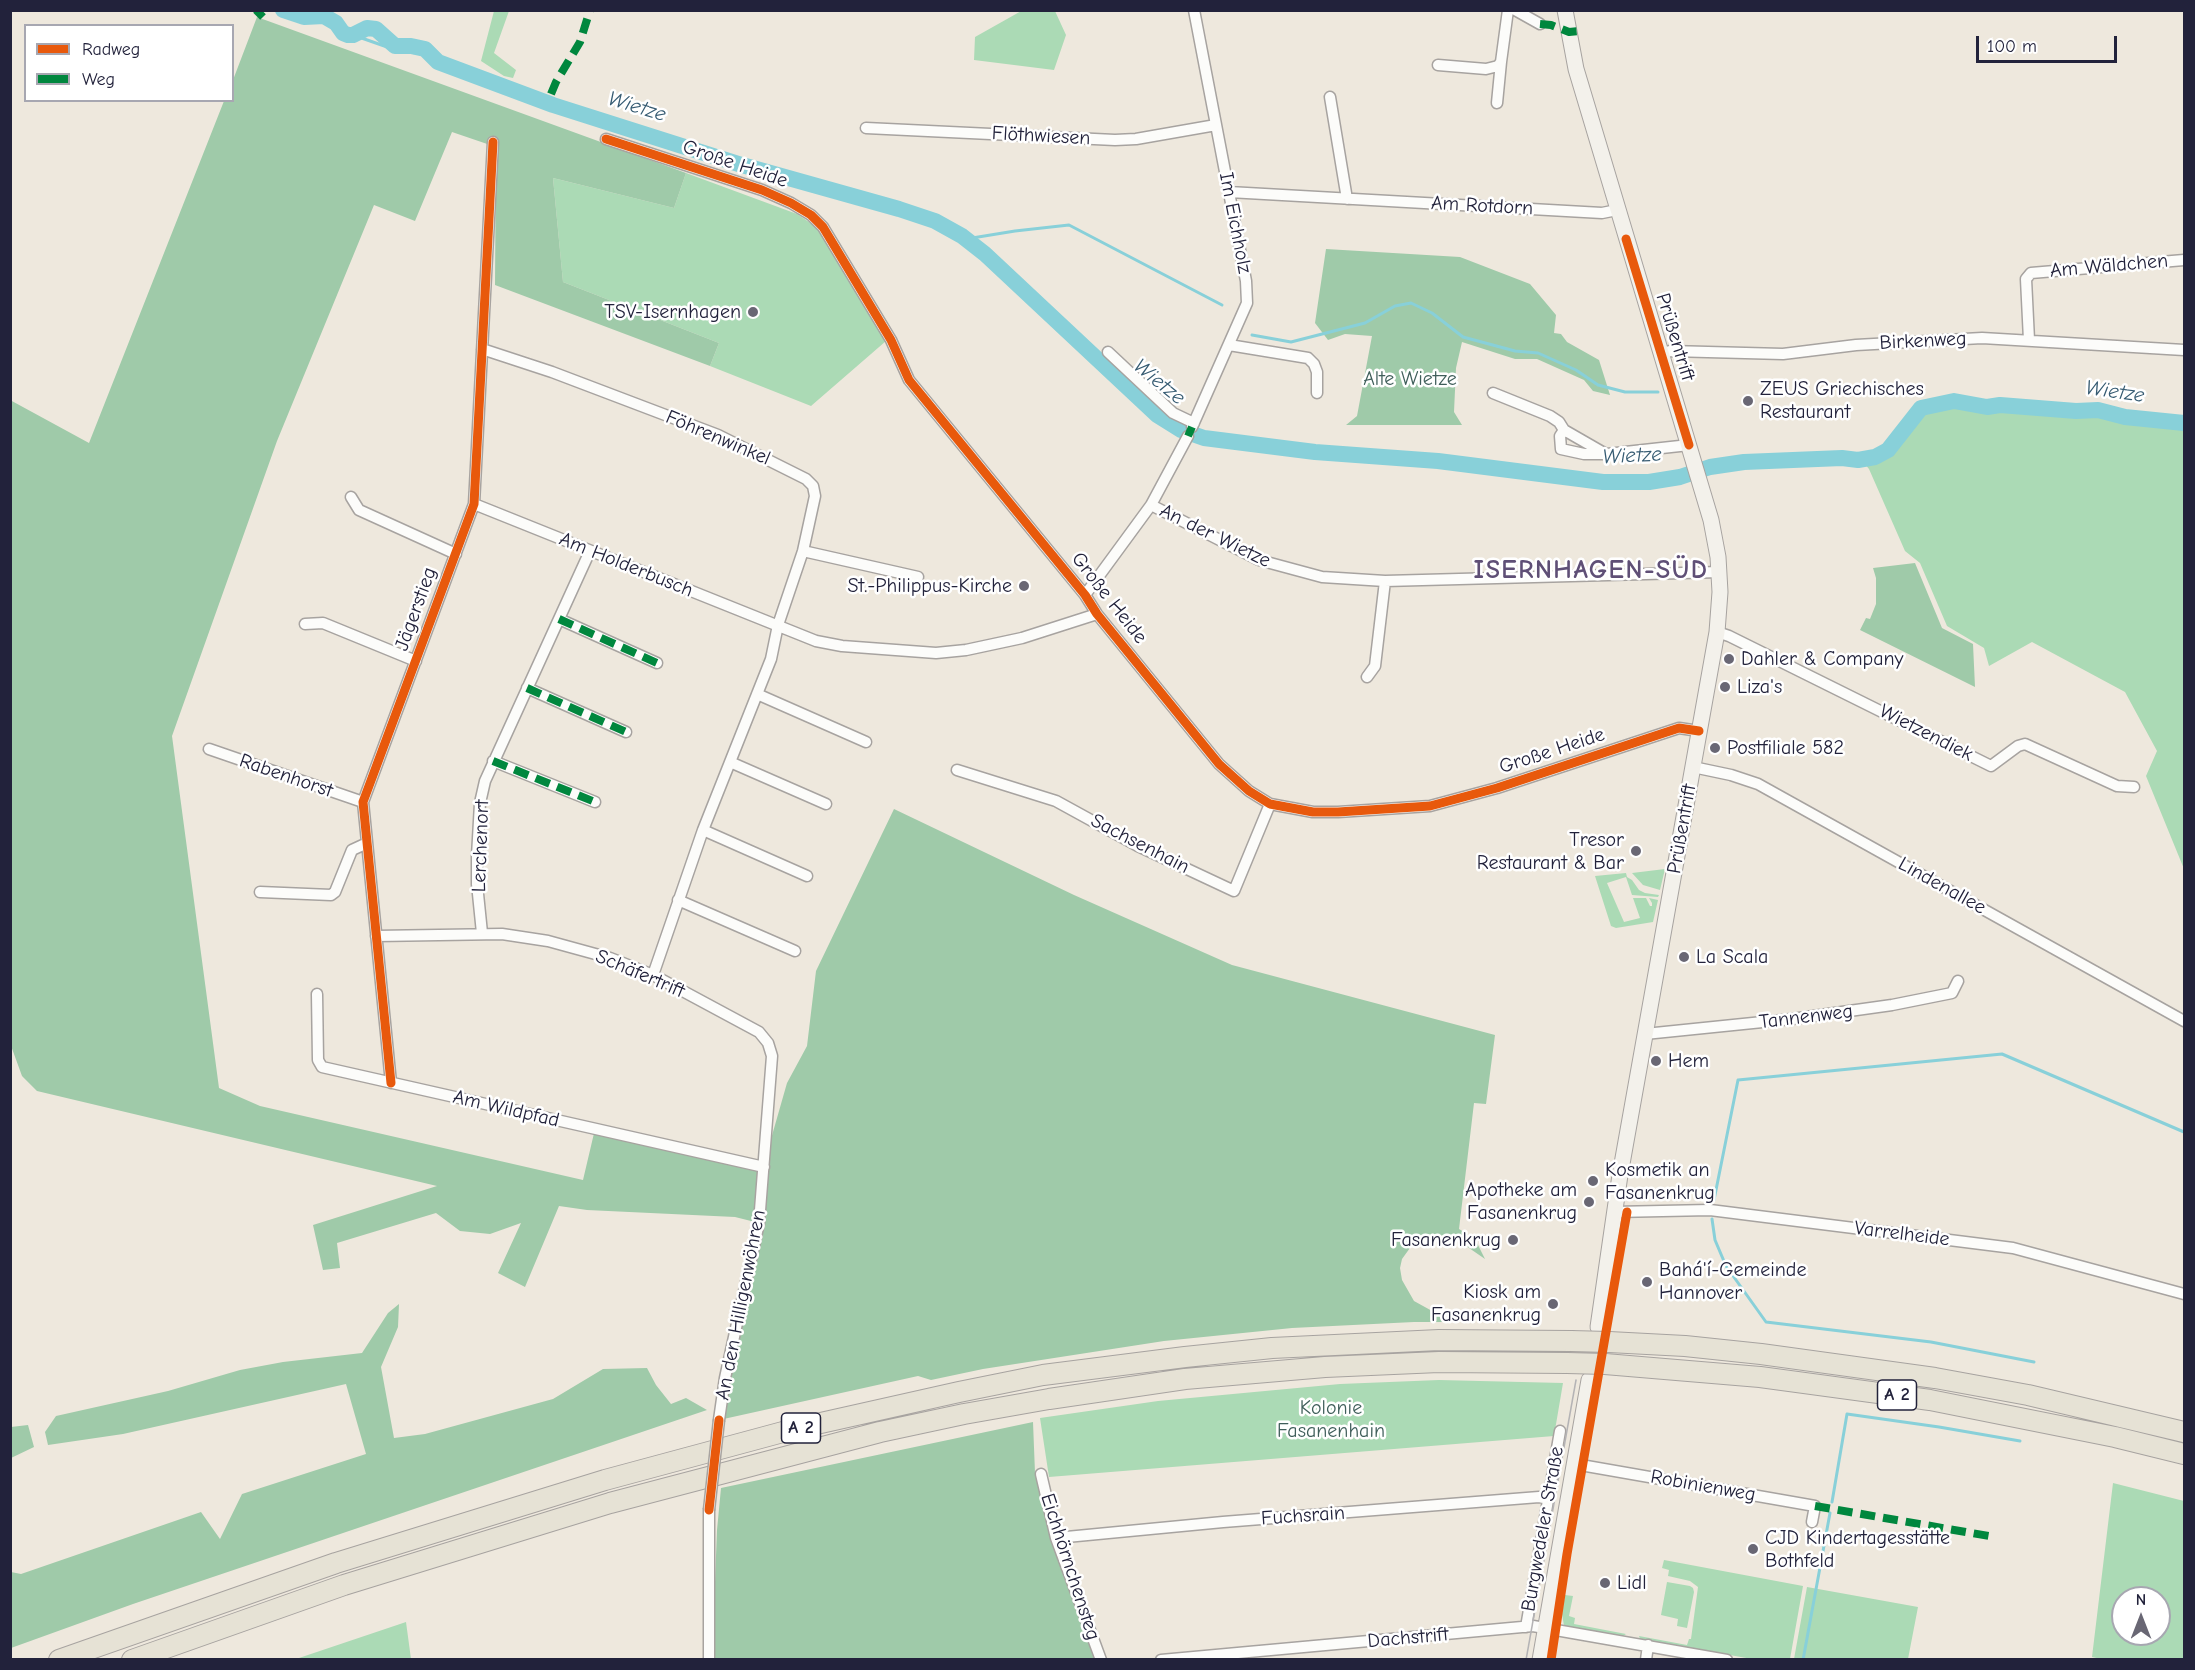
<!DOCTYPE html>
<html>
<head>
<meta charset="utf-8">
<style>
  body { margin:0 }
  #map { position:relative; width:2195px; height:1670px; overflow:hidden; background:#eee8dd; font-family:"Comic Neue",sans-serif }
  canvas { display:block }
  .frame { position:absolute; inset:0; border:12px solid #22223b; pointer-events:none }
  .legend { position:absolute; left:24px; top:24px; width:210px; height:78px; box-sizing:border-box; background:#fff; border:2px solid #a7a7b1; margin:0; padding:8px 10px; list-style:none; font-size:18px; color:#22223b }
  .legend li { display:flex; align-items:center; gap:12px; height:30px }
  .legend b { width:30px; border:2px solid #a7a7b1 }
  .north { position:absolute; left:2111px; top:1586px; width:60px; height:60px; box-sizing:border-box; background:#fff; border:2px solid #a7a7b1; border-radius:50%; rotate:0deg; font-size:16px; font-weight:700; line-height:24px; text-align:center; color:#22223b }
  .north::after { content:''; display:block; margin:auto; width:21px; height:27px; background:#696774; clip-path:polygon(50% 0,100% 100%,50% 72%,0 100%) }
  .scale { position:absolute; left:1976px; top:36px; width:141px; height:27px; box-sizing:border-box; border:3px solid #22223b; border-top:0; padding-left:8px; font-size:18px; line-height:21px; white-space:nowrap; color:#22223b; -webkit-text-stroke:4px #fff; paint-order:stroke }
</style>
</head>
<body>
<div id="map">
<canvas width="2195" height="1670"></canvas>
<div class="frame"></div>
<ul class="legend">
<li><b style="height:8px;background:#e8590c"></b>Radweg</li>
<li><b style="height:8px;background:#00873e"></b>Weg</li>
</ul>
<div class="north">N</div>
<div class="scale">100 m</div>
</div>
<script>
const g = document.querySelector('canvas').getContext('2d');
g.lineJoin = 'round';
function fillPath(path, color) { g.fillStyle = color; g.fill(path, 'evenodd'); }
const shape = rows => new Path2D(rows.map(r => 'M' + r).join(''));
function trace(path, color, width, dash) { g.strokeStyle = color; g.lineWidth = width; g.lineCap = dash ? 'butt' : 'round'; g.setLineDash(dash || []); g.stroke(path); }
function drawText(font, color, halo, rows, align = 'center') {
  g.font = font + ' "Comic Neue",sans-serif'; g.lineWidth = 5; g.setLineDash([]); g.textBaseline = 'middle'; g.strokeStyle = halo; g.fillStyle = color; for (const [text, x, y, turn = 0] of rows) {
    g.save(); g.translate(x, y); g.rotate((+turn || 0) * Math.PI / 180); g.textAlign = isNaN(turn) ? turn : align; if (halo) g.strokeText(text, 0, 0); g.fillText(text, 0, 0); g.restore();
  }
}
fillPath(shape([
  [1023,10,1055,11,1066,35,1054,70,974,60,975,37],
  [494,11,509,11,494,53,516,70,513,78,504,76,481,61],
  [686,173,797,214,818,228,886,341,811,406,710,366,719,343,563,282,553,178,674,208],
  [1955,399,1986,404,2001,403,2051,408,2098,407,2126,413,2184,420,2184,869,2146,776,2157,751,2125,692,2032,642,1989,666,1984,648,1947,626,1920,563,1905,551,1869,469,1858,456,1873,454,1887,448,1920,405],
  [1665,869,1660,890,1643,885,1632,873],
  [1626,873,1627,877,1632,880,1639,890,1645,893,1659,895,1658,897,1632,895,1626,877,1607,883,1624,922,1640,918,1633,898,1646,898,1650,906,1652,906,1652,903,1649,898,1658,900,1653,922,1616,928,1611,926,1595,876],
  [1439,1380,1563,1383,1554,1436,1049,1477,1040,1418,1158,1401,1340,1384],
  [2113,1483,2184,1501,2184,1659,2106,1660,2092,1657],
  [2123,1598,2159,1598,2159,1634,2123,1634],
  [1664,1560,1803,1586,1790,1659,1752,1659,1640,1639,1639,1636,1687,1645,1689,1639,1691,1639,1698,1587,1690,1581,1668,1576,1669,1570,1662,1568],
  [1667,1582,1690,1586,1693,1588,1694,1592,1687,1628,1677,1626,1678,1619,1661,1615],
  [1807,1587,1918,1607,1908,1659,1794,1659],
  [1565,1595,1573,1596,1569,1616,1575,1618,1574,1624,1626,1634,1623,1636,1564,1626,1562,1614],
  [406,1622,411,1659,296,1659]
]), '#abdab5');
fillPath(shape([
  [257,17,686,173,674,208,553,178,563,282,719,343,710,366,495,285,496,147,452,132,415,221,374,205,277,441,172,736,219,1088,260,1106,583,1180,595,1129,763,1167,787,1083,807,1046,816,971,894,809,1074,895,1232,965,1495,1035,1486,1104,1474,1103,1459,1229,1475,1239,1485,1259,1456,1239,1450,1236,1429,1235,1415,1241,1402,1259,1400,1268,1402,1280,1414,1301,1452,1322,1414,1322,1292,1328,1164,1341,983,1369,931,1380,918,1376,719,1420,759,1223,735,1217,587,1210,559,1206,525,1287,498,1273,521,1223,490,1234,460,1231,436,1213,337,1243,340,1268,323,1270,313,1225,437,1186,37,1091,22,1076,10,1043,10,400,89,443,224,101,232,100,233,80],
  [1326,249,1460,257,1530,284,1556,315,1554,333,1561,334,1567,342,1599,360,1610,395,1593,391,1584,380,1537,359,1515,359,1462,342,1456,368,1454,412,1462,425,1346,425,1357,416,1372,336,1345,334,1328,340,1315,323],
  [1915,563,1942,628,1973,644,1975,687,1860,630,1866,618,1870,619,1876,604,1876,578,1873,568],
  [399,1304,398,1327,381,1367,394,1438,425,1434,553,1399,603,1369,647,1368,656,1385,671,1404,686,1398,707,1410,133,1604,11,1648,11,1572,21,1574,201,1512,220,1539,242,1494,366,1454,346,1384,123,1434,48,1445,45,1432,56,1416,168,1391,240,1370,283,1362,362,1353,388,1313],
  [1033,1422,1035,1473,1053,1540,1095,1659,712,1660,717,1530,721,1488],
  [28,1425,34,1447,11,1458,11,1427]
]), '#9fcaa9');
trace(shape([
  [353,35,390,48],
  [966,239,1015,231,1069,225,1222,305],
  [1252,335,1291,342,1365,323,1395,306,1411,303,1432,313,1463,337,1515,351,1538,353,1576,370,1598,385,1625,392,1658,392],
  [1714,1200,1738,1080,2002,1054,2184,1132],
  [1712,1219,1715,1240,1726,1266,1766,1322,1931,1342,2034,1362],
  [1832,1502,1847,1414,1939,1427,2020,1441],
  [1803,1660,1830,1513]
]), '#88d0d9', 3);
trace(shape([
  [283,10,304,17,324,16,336,23,343,33,348,35,353,35,367,28,376,29,395,46,411,46,425,49,438,62,553,105,742,165,899,209,935,221,962,236,985,254,1157,415,1181,430,1204,438,1315,452,1438,461,1603,482,1649,482,1680,477,1710,467,1744,462,1842,458,1858,460,1875,457,1888,450,1921,408,1954,401,1987,407,2000,405,2076,411,2098,410,2125,417,2184,423]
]), '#88d0d9', 16);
const street = shape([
  [1515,10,1540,24],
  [1438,65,1486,69,1498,66,1501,62,1508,10],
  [1330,97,1347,199],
  [1497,103,1501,62],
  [866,128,1115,140,1136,139,1216,125],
  [606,139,762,190,791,203,811,215,823,227,891,340,909,380,1085,595,1097,614,1219,764,1249,791,1270,804,1313,812,1338,812,1430,806,1497,788,1679,728,1699,731],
  [1229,192,1602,213,1617,210],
  [2029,340,2026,279,2031,273,2184,260],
  [1229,345,1308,358,1314,364,1317,372,1317,393],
  [482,349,552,372,718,435,806,479,813,486,815,496,803,551,778,625,771,659,703,830,653,975],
  [1108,352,1173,413,1194,423],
  [1661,354,1670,351,1783,354,1856,345,1982,338,2184,350],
  [1493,393,1550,416,1559,422,1564,430,1604,453],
  [1192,427,1247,303,1246,281,1194,10],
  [1564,430,1560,436,1561,449,1584,454,1607,454,1689,445],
  [351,497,359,510,456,554],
  [474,504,816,641,842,646,936,653,966,650,1022,638,1097,614],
  [1151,505,1259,560,1322,577,1385,581,1720,572],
  [803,551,918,577],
  [1085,595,1151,505,1188,436],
  [559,619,657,663],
  [305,624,323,623,416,661],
  [1717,632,1729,636,1991,766,2018,746,2025,744,2117,786,2134,787],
  [1367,677,1375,666,1385,581],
  [527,688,626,732],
  [757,694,866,742],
  [209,749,363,802],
  [493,761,595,802],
  [730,762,826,804],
  [1693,767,1731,775,1758,784,2184,1021],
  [957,770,1056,801,1138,846,1234,891,1270,804],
  [703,830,807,876],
  [260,892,331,895,335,892,352,850,365,844],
  [678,900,795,951],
  [482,933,477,884,477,856,480,803,485,781,590,551],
  [376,936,502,934,548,941,610,958,653,975,759,1032,768,1043,772,1056,759,1223,725,1378,719,1420],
  [317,994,318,1060,322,1067,764,1167],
  [1645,1034,1792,1019,1892,1005,1952,993,1958,981],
  [391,1083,363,802,474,504,493,142],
  [1614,1212,1710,1210,2013,1248,2184,1294],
  [1575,1464,1815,1506,1812,1522],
  [1041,1474,1056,1538,1101,1660],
  [1056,1538,1223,1522,1539,1497,1549,1499],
  [1526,1627,1560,1431],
  [709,1660,709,1510],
  [1161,1660,1533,1626,1727,1660],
  [1646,1660,1648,1645]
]);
const secondary = shape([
  [1565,10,1576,69,1588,109,1711,520,1718,557,1720,592,1717,632,1620,1175,1598,1327],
  [1540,1660,1589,1380]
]);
const highway = shape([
  [1609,1342,1685,1346,1761,1354,1935,1378,2028,1395,2184,1432],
  [1605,1364,1760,1377,1930,1400,2115,1437,2184,1454],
  [59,1660,336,1563,605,1480,794,1429,959,1392,1043,1375,1185,1357,1272,1348,1439,1340,1571,1341],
  [132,1660,344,1585,610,1503,880,1432,964,1414,1049,1399,1185,1379,1325,1367,1439,1362,1567,1363]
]);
trace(street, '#a7a3a0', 13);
trace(secondary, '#a7a3a0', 17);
trace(highway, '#a7a3a0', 22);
trace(street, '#fcfcfa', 10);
trace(secondary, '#f3f1eb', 15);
trace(highway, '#e6e2d5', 20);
trace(shape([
  [1526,1660,1576,1380]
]), '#b4b3b5', 1.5);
const streetBridge = shape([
  [709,1510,719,1420]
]);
const highwayBridge = shape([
  [1571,1341,1609,1342],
  [1567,1363,1605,1364]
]);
trace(streetBridge, '#a7a3a0', 13, []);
trace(highwayBridge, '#a7a3a0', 22, []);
trace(streetBridge, '#fcfcfa', 10);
trace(highwayBridge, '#e6e2d5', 20);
trace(shape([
  [256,10,263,17],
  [1540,24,1551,25,1569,32,1579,31],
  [551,94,556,82,580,42,590,10],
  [1188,436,1192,427],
  [559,619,657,663],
  [527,688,626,732],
  [493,761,595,802],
  [1815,1506,1989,1536]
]), '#00873e', 8, [15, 8]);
trace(shape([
  [606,139,762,190,791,203,811,215,823,227,891,340,909,380,1085,595,1097,614,1219,764,1249,791,1270,804,1313,812,1338,812,1430,806,1497,788,1679,728,1699,731],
  [1626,239,1689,445],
  [391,1083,363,802,474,504,493,142],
  [709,1510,719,1420],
  [1551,1660,1567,1554,1627,1212]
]), '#e8590c', 9);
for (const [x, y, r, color] of [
  [753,312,6,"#696774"],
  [1748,401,6,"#696774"],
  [1024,586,6,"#696774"],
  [1729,659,6,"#696774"],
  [1725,687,6,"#696774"],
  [1715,748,6,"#696774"],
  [1636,851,6,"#696774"],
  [1684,957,6,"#696774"],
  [1656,1061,6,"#696774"],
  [1593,1181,6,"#696774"],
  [1589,1202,6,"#696774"],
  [1513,1240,6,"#696774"],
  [1647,1282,6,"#696774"],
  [1553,1304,6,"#696774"],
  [1753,1549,6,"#696774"],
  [1605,1583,6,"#696774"]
]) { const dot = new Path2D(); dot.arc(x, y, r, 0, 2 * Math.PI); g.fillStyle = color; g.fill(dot); trace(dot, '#fff', 2); }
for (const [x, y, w] of [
  [1897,1395,39],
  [801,1428,39]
]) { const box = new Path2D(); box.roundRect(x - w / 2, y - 15, w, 30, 4.5); g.fillStyle = '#fff'; g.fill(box); trace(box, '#22223b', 1.5); }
drawText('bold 18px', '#22223b', null, [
  ["A 2",1897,1395],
  ["A 2",801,1428]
]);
drawText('20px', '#22223b', '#fff', [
  ["Flöthwiesen",1041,136,3],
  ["Große Heide",735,164,19],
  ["Am Rotdorn",1482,206,3],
  ["Im Eichholz",1235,223,79],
  ["Am Wäldchen",2109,266,-5],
  ["Prüßentrift",1675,337,73],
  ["Birkenweg",1923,341,-3],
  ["Föhrenwinkel",718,438,23],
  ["An der Wietze",1215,536,26],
  ["Am Holderbusch",626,565,22],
  ["Große Heide",1109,598,52],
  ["Jägerstieg",416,609,-70],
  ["Wietzendiek",1926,733,27],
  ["Große Heide",1552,751,-18],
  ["Rabenhorst",286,776,19],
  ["Prüßentrift",1682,829,-80],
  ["Sachsenhain",1140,844,27],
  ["Lerchenort",481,846,-88],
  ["Lindenallee",1942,886,29],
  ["Schäfertrift",640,974,23],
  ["Tannenweg",1806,1017,-7],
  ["Am Wildpfad",506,1109,13],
  ["Varrelheide",1902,1234,7],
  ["An den Hilligenwöhren",741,1305,-79],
  ["Robinienweg",1703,1486,10],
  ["Fuchsrain",1303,1516,-4],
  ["Burgwedeler Straße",1543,1529,-80],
  ["Eichhörnchensteg",1070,1567,72],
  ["Dachstrift",1408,1638,-5]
]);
drawText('20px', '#22223b', '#fff', [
  ["TSV-Isernhagen",741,312,"right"],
  ["ZEUS Griechisches",1760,389],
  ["Restaurant",1760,412],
  ["St.-Philippus-Kirche",1012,586,"right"],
  ["Dahler & Company",1741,659],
  ["Liza's",1737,687],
  ["Postfiliale 582",1727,748],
  ["Tresor",1624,840,"right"],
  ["Restaurant & Bar",1624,863,"right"],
  ["La Scala",1696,957],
  ["Hem",1668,1061],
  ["Kosmetik an",1605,1170],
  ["Fasanenkrug",1605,1193],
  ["Apotheke am",1577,1190,"right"],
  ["Fasanenkrug",1577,1213,"right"],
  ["Fasanenkrug",1501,1240,"right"],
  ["Bahá'í-Gemeinde",1659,1270],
  ["Hannover",1659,1293],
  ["Kiosk am",1541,1292,"right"],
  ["Fasanenkrug",1541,1315,"right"],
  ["CJD Kindertagesstätte",1765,1538],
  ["Bothfeld",1765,1561],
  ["Lidl",1617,1583]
], 'left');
drawText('20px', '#3f5e5a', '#fff', [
  ["Alte Wietze",1410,379],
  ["Kolonie",1331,1408],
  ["Fasanenhain",1331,1431]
]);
drawText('italic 21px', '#365b72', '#fff', [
  ["Wietze",637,107,17],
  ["Wietze",1159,382,39],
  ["Wietze",2115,392,8],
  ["Wietze",1632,456,-3]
]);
g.letterSpacing = '1.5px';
drawText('bold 26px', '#5f4f76', '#fff', [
  ["ISERNHAGEN-SÜD",1591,571]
]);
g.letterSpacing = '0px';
</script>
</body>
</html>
